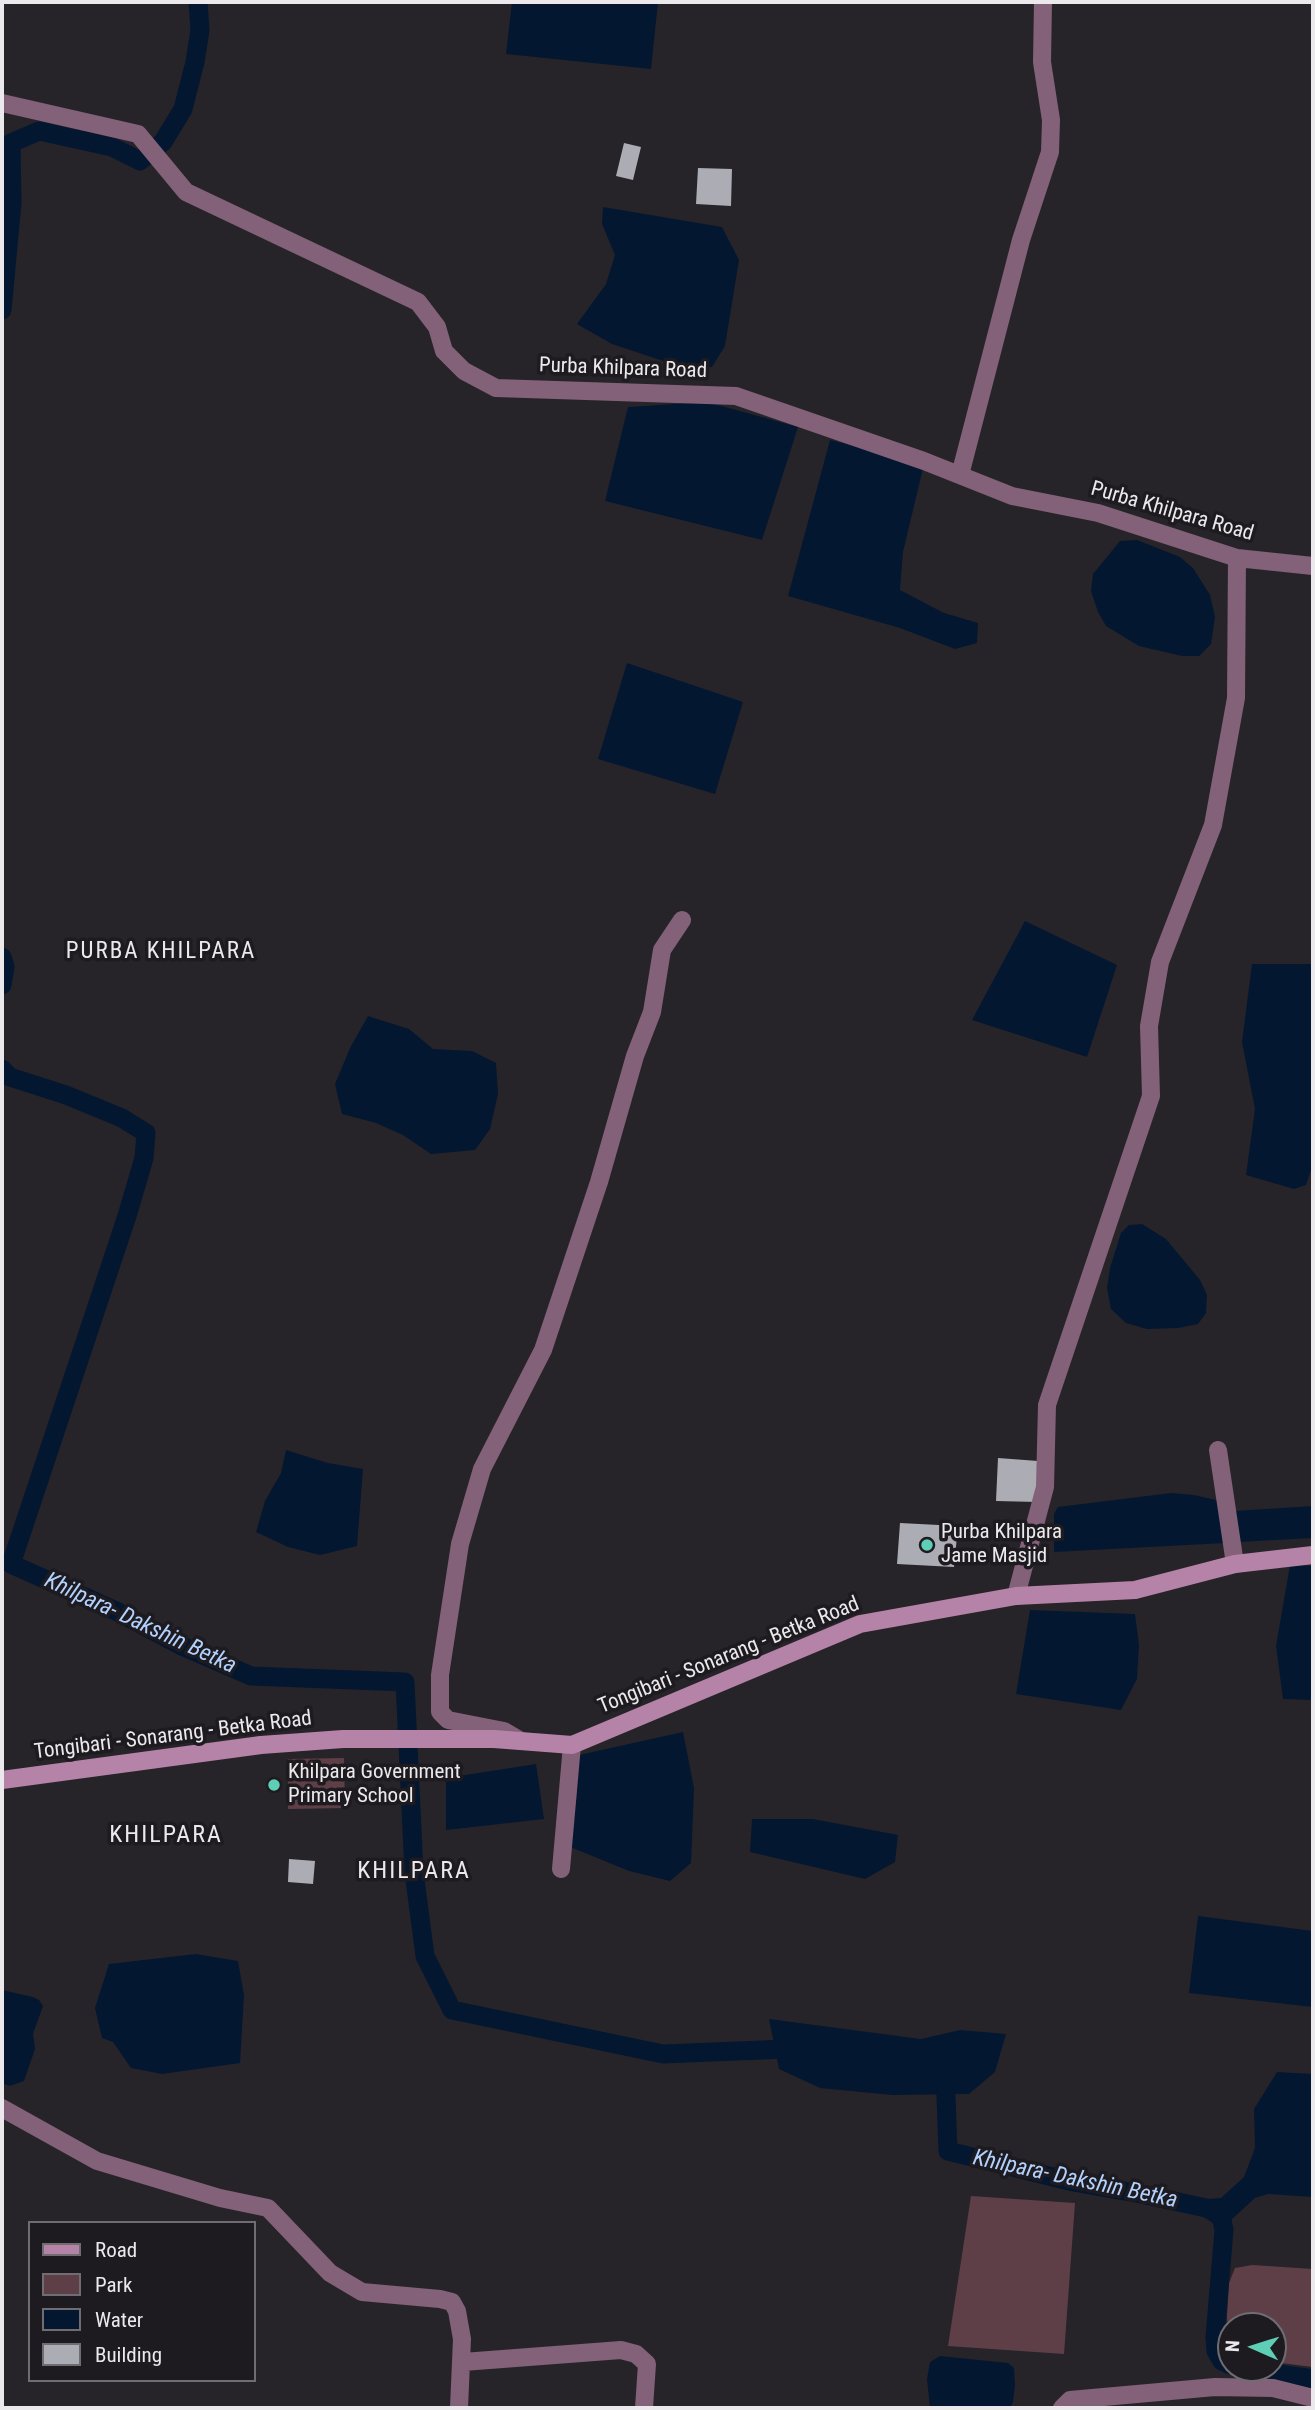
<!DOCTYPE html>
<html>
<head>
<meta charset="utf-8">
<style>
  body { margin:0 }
  #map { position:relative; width:1315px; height:2410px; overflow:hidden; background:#272429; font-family:"Roboto Condensed",sans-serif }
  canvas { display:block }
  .frame { position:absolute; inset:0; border:4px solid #ebe9ec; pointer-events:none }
  .legend { position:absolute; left:28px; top:2221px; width:228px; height:161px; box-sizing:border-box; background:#1d1b1f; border:2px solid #6f6d71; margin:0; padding:9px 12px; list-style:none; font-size:21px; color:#ebe9ec }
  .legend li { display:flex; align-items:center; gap:14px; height:35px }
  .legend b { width:35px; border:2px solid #6f6d71 }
  .north { position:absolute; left:1217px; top:2312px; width:70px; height:70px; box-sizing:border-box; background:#1d1b1f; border:2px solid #6f6d71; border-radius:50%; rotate:273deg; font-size:19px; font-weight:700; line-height:28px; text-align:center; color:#ebe9ec }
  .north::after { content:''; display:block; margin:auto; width:24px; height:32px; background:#5eceb7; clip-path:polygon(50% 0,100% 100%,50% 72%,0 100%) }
</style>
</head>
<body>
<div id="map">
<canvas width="1315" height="2410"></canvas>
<div class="frame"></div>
<ul class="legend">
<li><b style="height:9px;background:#b683a8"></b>Road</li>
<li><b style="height:19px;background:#5e3f47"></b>Park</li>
<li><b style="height:19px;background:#041731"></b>Water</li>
<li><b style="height:19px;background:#acadb4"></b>Building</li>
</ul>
<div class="north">N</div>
</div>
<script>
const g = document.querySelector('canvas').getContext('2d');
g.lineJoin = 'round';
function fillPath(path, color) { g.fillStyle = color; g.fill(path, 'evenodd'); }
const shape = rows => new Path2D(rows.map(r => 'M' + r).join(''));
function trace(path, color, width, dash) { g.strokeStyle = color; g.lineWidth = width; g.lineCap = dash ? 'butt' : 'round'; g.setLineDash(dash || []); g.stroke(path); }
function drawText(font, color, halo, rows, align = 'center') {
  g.font = font + ' "Roboto Condensed",sans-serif'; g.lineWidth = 7; g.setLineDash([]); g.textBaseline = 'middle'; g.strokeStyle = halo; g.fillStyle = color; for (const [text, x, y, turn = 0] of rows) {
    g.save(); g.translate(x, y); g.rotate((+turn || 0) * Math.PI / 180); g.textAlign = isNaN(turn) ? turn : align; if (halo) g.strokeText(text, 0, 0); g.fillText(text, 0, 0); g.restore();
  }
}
fillPath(shape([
  [344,1758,345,1808,288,1809,288,1759],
  [971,2196,1075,2203,1064,2354,948,2346],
  [1252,2265,1313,2269,1313,2367,1273,2362,1273,2326,1231,2326,1230,2351,1227,2317,1229,2283,1235,2268]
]), '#5e3f47');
fillPath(shape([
  [512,2,658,2,651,69,506,54],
  [603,207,722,227,739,260,725,346,712,367,675,365,612,344,577,324,606,284,615,255,602,224],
  [707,402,798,427,762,540,605,501,628,407],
  [830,440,924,464,903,552,900,590,944,613,978,623,977,643,955,649,900,628,788,596],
  [1137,540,1180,557,1193,568,1210,595,1215,617,1211,644,1199,656,1182,656,1139,646,1106,626,1098,612,1091,591,1093,574,1120,541],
  [627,663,743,702,715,794,598,759],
  [1025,921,1117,965,1087,1057,972,1020],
  [1252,964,1313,964,1313,1164,1306,1185,1294,1189,1246,1175,1255,1109,1242,1042],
  [368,1016,409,1029,433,1049,472,1051,496,1063,498,1094,490,1129,475,1150,431,1154,403,1135,376,1123,342,1114,335,1084,350,1048],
  [1142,1224,1166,1239,1200,1280,1207,1295,1206,1313,1198,1324,1178,1328,1147,1329,1126,1323,1111,1309,1107,1288,1110,1268,1121,1233,1129,1225],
  [286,1450,328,1463,363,1469,357,1546,320,1555,288,1547,256,1532,265,1501,281,1473],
  [1171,1493,1194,1495,1216,1500,1224,1509,1225,1543,1054,1552,1054,1514,1058,1507],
  [1313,1506,1313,1538,1238,1542,1234,1511],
  [1290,1565,1313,1566,1313,1700,1283,1699,1276,1646],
  [1030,1610,1135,1614,1139,1645,1137,1679,1121,1710,1016,1694],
  [683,1732,694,1788,691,1863,670,1881,629,1871,568,1846,576,1802,579,1755],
  [536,1764,544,1819,446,1830,446,1778],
  [752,1819,813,1819,898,1835,895,1862,865,1879,750,1852],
  [1198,1916,1313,1931,1313,2007,1189,1993],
  [196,1954,238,1961,244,1995,240,2063,162,2074,131,2068,113,2042,102,2038,95,2008,109,1964],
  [2,1990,33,1997,39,2000,43,2006,33,2034,35,2049,24,2081,10,2086,2,2083],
  [769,2019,921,2039,960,2030,1006,2034,995,2072,969,2094,892,2095,820,2088,779,2069],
  [1277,2072,1313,2074,1313,2197,1268,2194,1255,2198,1231,2220,1229,2231,1221,2233,1214,2224,1191,2208,1195,2200,1221,2198,1244,2177,1255,2148,1254,2109],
  [940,2356,1008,2363,1014,2368,1015,2385,1013,2402,1010,2408,930,2408,927,2379,930,2362]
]), '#041731');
trace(shape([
  [2,310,12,203,11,143,39,131,112,147,140,161,163,142,183,109,195,62,200,30,198,2],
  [2,957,5,967,2,985],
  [2,1069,10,1077,66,1095,122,1118,146,1133,144,1158,127,1216,11,1564,116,1611,182,1646,251,1676,405,1682,414,1872,425,1956,452,2010,663,2054,787,2049,800,2051],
  [945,2070,948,2151,1073,2182,1141,2194,1220,2211,1224,2230,1215,2337,1216,2351,1222,2361,1231,2365],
  [1237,2368,1313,2379]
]), '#041731', 19);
fillPath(shape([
  [624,143,641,147,633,180,616,176],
  [698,168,732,169,731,206,696,204],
  [998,1458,1038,1461,1037,1502,996,1501],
  [900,1523,958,1526,954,1567,897,1564],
  [289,1859,315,1861,313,1884,288,1882]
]), '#acadb4');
trace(shape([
  [2,103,138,134,186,192,418,302,437,327,444,351,464,371,496,388,736,396,924,461,1012,496,1098,513,1237,558,1313,566],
  [960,475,1021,240,1050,152,1051,120,1042,62,1043,2],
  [1218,1450,1235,1564],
  [1016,1596,1045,1487,1047,1405,1151,1096,1149,1026,1160,962,1213,825,1236,698,1237,558],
  [521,1741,504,1731,448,1720,440,1712,440,1675,460,1544,482,1469,543,1350,599,1182,635,1056,652,1012,662,950,682,920],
  [561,1869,572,1745],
  [2,2108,97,2161,220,2198,268,2208,330,2273,362,2292,440,2299,452,2302,457,2311,462,2339,459,2408],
  [463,2362,621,2350,636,2354,647,2364,644,2408],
  [1062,2408,1070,2400,1215,2387,1273,2388,1313,2398]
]), '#826179', 18);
trace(shape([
  [2,1780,261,1745,343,1739,494,1739,572,1745,860,1624,1016,1596,1135,1590,1235,1564,1313,1555]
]), '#b683a8', 18);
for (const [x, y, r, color] of [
  [927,1545,7,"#5eceb7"],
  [274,1785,7,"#5eceb7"]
]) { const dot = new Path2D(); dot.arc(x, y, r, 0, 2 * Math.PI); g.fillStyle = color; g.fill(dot); trace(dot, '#1d1b1f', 2.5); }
drawText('21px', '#ebe9ec', '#1d1b1f', [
  ["Purba Khilpara Road",623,369,2],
  ["Purba Khilpara Road",1172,512,16],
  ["Tongibari - Sonarang - Betka Road",729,1656,-22],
  ["Tongibari - Sonarang - Betka Road",173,1736,-7]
]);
drawText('21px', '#ebe9ec', '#1d1b1f', [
  ["Purba Khilpara",941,1533],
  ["Jame Masjid",941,1557],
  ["Khilpara Government",288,1773],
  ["Primary School",288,1797]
], 'left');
g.letterSpacing = '2px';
drawText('23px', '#ebe9ec', '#1d1b1f', [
  ["PURBA KHILPARA",161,952]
]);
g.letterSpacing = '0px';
drawText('italic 23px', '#b2d1fe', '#1d1b1f', [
  ["Khilpara- Dakshin Betka",140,1624,25],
  ["Khilpara- Dakshin Betka",1075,2180,12]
]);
g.letterSpacing = '2px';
drawText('24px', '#ebe9ec', '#1d1b1f', [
  ["KHILPARA",166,1836],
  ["KHILPARA",414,1872]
]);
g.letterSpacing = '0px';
</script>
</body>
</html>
